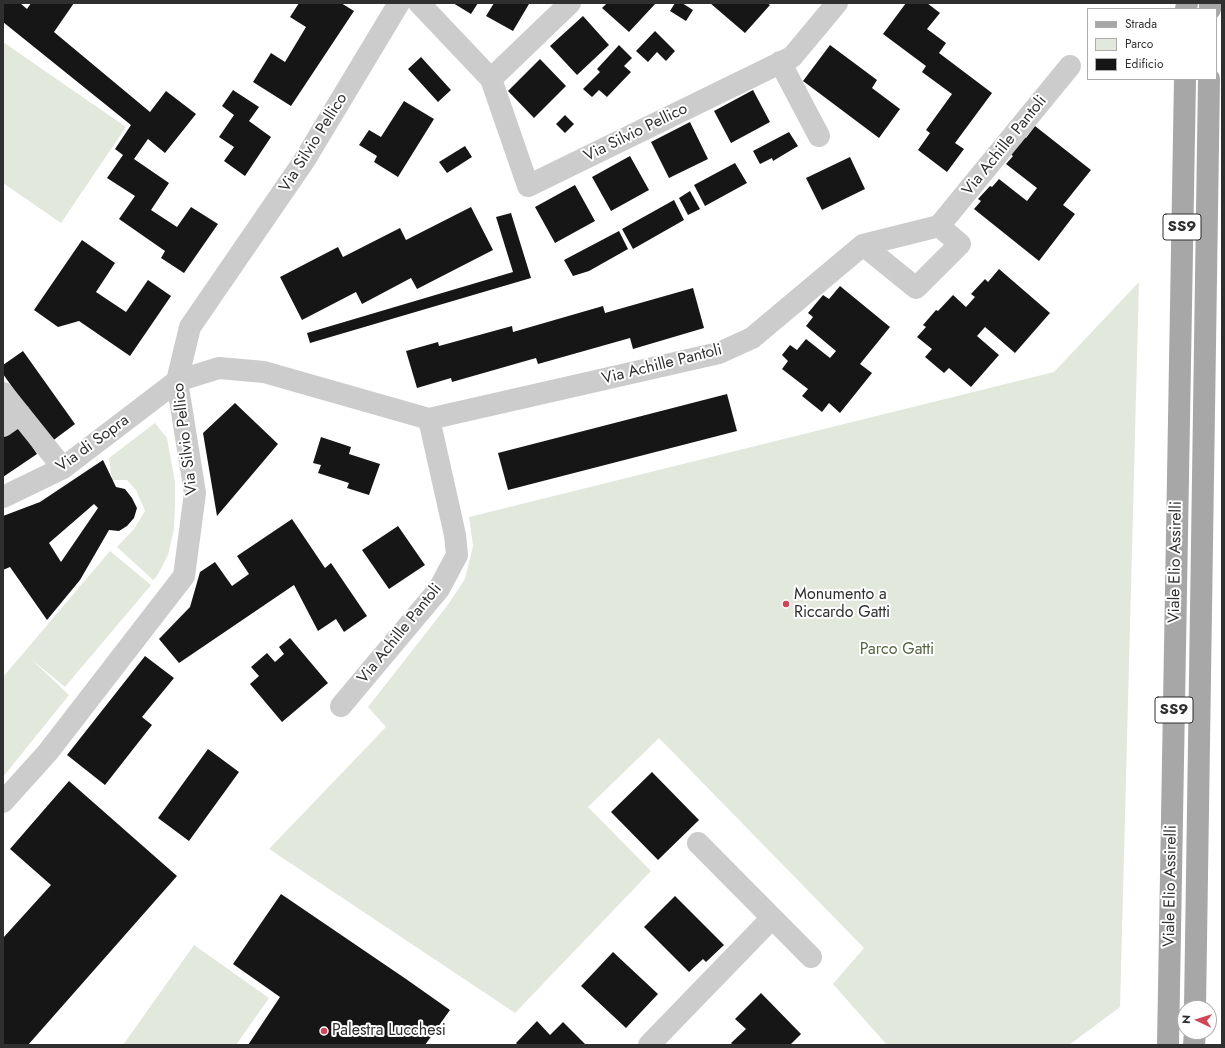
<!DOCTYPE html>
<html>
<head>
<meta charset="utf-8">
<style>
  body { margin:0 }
  #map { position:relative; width:1225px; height:1048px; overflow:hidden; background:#fff; font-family:Jost,sans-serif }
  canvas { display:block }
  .frame { position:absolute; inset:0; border:4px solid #2f2f2f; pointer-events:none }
  .legend { position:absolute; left:1087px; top:8px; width:130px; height:72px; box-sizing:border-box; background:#fff; border:1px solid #acacac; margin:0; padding:5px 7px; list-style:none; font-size:12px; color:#2f2f2f }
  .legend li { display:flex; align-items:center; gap:8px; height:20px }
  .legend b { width:20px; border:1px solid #acacac }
  .north { position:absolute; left:1177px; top:1000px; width:40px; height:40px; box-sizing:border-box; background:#fff; border:1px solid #acacac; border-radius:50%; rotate:274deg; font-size:11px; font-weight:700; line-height:16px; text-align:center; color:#2f2f2f }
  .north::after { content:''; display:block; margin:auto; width:14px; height:18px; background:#d44456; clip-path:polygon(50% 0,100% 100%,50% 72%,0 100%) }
</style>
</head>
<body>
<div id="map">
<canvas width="1225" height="1048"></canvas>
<div class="frame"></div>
<ul class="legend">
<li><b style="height:5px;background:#a7a7a7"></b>Strada</li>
<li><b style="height:11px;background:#e3e8dc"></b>Parco</li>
<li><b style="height:11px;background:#161616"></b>Edificio</li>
</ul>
<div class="north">N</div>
</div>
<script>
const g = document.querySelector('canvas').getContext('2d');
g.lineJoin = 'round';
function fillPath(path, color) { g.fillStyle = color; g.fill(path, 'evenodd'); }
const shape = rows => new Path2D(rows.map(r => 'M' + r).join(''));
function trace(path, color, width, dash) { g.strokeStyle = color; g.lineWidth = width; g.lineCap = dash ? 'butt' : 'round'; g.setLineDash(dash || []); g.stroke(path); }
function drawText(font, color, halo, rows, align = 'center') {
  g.font = font + ' Jost,sans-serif'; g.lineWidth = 4; g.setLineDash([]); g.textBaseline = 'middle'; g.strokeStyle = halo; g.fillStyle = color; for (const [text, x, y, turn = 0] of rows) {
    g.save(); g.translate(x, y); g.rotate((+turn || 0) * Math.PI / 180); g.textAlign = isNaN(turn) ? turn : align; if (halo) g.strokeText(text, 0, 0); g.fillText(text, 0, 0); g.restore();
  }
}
fillPath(shape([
  [3,42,126,127,61,223,3,183],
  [1139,282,1120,1007,1069,1045,887,1045,833,984,864,948,659,738,588,807,651,871,515,1013,269,849,386,727,368,707,447,606,465,579,473,546,469,517,1054,372],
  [155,423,167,438,175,482,175,503,174,529,168,555,157,576,153,580,117,547,134,529,145,511,136,490,127,480,112,480,109,458],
  [110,551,151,585,65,687,31,659,69,695,3,777,3,677],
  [194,945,269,998,236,1045,123,1045]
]), '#e3e8dc');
fillPath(shape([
  [3,3,20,3,27,9,31,3,74,3,54,32,150,112,166,91,196,114,165,153,148,139,134,159,169,183,151,210,177,227,191,207,218,224,184,273,161,258,165,251,119,219,135,196,107,178,123,155,115,149,131,125,3,22],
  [299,3,341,3,354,11,291,106,253,82,271,53,285,62,306,27,290,17],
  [453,3,478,3,471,14],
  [494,3,527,3,529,4,513,31,486,16],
  [607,3,656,3,629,32,602,8],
  [675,3,682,3,693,10,686,21,670,11],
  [710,3,767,3,770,5,745,33],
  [906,3,927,3,940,13,927,29,946,43,939,53,992,93,955,143,964,149,947,172,918,150,930,133,926,130,952,94,922,72,926,66,883,34],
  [583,16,609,45,577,75,550,46],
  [655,31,675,51,666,61,657,52,648,62,636,51],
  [619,45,632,58,624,66,631,72,607,97,599,90,592,97,583,89,600,72,597,69],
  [830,45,877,80,872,88,900,109,879,138,803,81],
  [421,57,451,90,438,102,408,69],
  [540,59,566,86,534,118,508,91],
  [233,90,259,107,249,121,271,137,245,176,224,161,234,147,219,137,234,115,222,106],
  [753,90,770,122,731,143,714,111],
  [404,101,434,119,398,177,374,162,377,156,359,145,369,130,381,137],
  [565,115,574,124,565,133,556,124],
  [690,122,708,159,669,178,651,142],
  [1035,126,1091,170,1063,205,1075,214,1039,261,974,209,981,201,978,199,990,186,992,187,999,179,1027,201,1037,188,1006,164,1013,156,1007,151,1021,134,1026,138],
  [789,132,798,146,773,161,772,158,760,164,753,151],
  [465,146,472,157,447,173,439,162],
  [630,156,649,190,611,211,592,177],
  [850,157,865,189,822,210,806,178],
  [735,163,747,183,705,206,694,185],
  [575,185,595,221,555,243,535,207],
  [690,191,700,209,688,215,679,198],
  [674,200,684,220,633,249,622,229],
  [471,207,493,250,417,289,411,278,362,304,356,292,302,320,280,277,338,247,343,257,400,228,406,240],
  [511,213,531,278,310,343,307,333,513,272,496,217],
  [619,231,628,249,589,271,573,276,564,260],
  [82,240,115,263,96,292,126,312,148,280,171,296,130,356,79,321,58,327,34,310],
  [999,269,1050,313,1015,353,985,327,977,336,999,355,971,387,949,368,944,373,925,357,932,349,917,337,926,327,923,325,936,310,938,311,953,295,966,307,975,297,971,294,985,279,988,282],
  [840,286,890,327,860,364,872,373,840,413,829,403,822,412,802,396,808,389,782,369,788,361,782,355,790,345,797,350,806,339,830,358,836,351,806,326,813,317,808,313,823,295,829,299],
  [693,288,704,328,633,349,630,338,538,364,536,358,452,382,451,378,417,388,406,351,438,342,439,346,512,326,513,332,603,306,605,313],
  [23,351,75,424,51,442,3,374,3,365],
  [727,394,737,431,508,490,498,453],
  [235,403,278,444,217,516,203,433],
  [17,424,37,454,3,477,3,433],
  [321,437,351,447,349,454,380,464,369,495,347,488,349,483,318,473,321,465,313,463],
  [103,460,116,487,125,489,132,498,137,508,134,518,127,526,119,531,109,530,80,580,47,620,10,567,3,570,3,516,40,502],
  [94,504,98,508,61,562,49,543],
  [292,519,325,568,331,563,367,616,344,632,336,619,318,631,294,585,179,663,159,639,190,607,200,572,215,562,232,586,249,574,237,556],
  [398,526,425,565,389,589,362,550],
  [290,638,328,683,282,722,250,684,259,676,251,667,267,653,275,662,284,654,279,647],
  [145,656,174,678,142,717,152,725,105,785,67,755],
  [208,749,239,772,189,841,158,818],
  [652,772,699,820,658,860,611,812],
  [69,781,177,876,28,1045,3,1045,3,938,51,885,10,849],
  [281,894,406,979,450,1010,425,1045,248,1045,280,997,233,964],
  [675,896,724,945,706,962,703,959,689,972,644,927],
  [613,952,658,994,626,1028,581,986],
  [761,993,801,1034,790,1045,733,1045,731,1043,746,1029,735,1019],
  [537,1021,550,1035,563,1022,586,1045,518,1045,516,1043]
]), '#161616');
trace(shape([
  [419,3,491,79,528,186,792,57,837,3],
  [780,62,819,136],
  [491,79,570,3],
  [939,226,1070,66],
  [3,393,63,468],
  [3,426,20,414],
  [3,497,63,468,177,381,219,368,264,372,429,419,719,353,752,338,863,245,939,226,960,244,916,288,863,245],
  [341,706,439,589,457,555,455,535,429,419],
  [3,802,48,752,184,576,195,493,177,381,190,327,304,161,399,3],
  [698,843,811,957],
  [649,1045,772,918]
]), '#ccc', 22);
trace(shape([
  [1186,9,1187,3],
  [1210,9,1210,3],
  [1195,1008,1209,79],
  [1168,1045,1185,79],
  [1194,1045,1195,1032]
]), '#a7a7a7', 22);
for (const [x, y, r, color] of [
  [786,604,4,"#d44456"],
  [324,1031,4,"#d44456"]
]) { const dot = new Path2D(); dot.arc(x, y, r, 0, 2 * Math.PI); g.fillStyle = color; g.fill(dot); trace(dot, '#fff', 1.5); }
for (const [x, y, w] of [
  [1182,227,38],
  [1174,710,38]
]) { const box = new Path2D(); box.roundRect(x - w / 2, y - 13, w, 26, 3); g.fillStyle = '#fff'; g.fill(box); trace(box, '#2f2f2f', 1); }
drawText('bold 15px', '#2f2f2f', null, [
  ["SS9",1182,227],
  ["SS9",1174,710]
]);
drawText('16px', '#2f2f2f', '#fff', [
  ["Via Silvio Pellico",636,133,-26],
  ["Via Silvio Pellico",314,143,-58],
  ["Via Achille Pantoli",1005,146,-51],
  ["Via Achille Pantoli",662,365,-14],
  ["Via Silvio Pellico",186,439,-97],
  ["Via di Sopra",93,444,-36],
  ["Viale Elio Assirelli",1176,562,-89],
  ["Via Achille Pantoli",400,634,-51],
  ["Viale Elio Assirelli",1171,886,-89]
]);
drawText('16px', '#2f2f2f', '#fff', [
  ["Monumento a",794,595],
  ["Riccardo Gatti",794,613],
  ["Palestra Lucchesi",332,1031]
], 'left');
drawText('16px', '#546741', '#fff', [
  ["Parco Gatti",897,650]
]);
</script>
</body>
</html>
